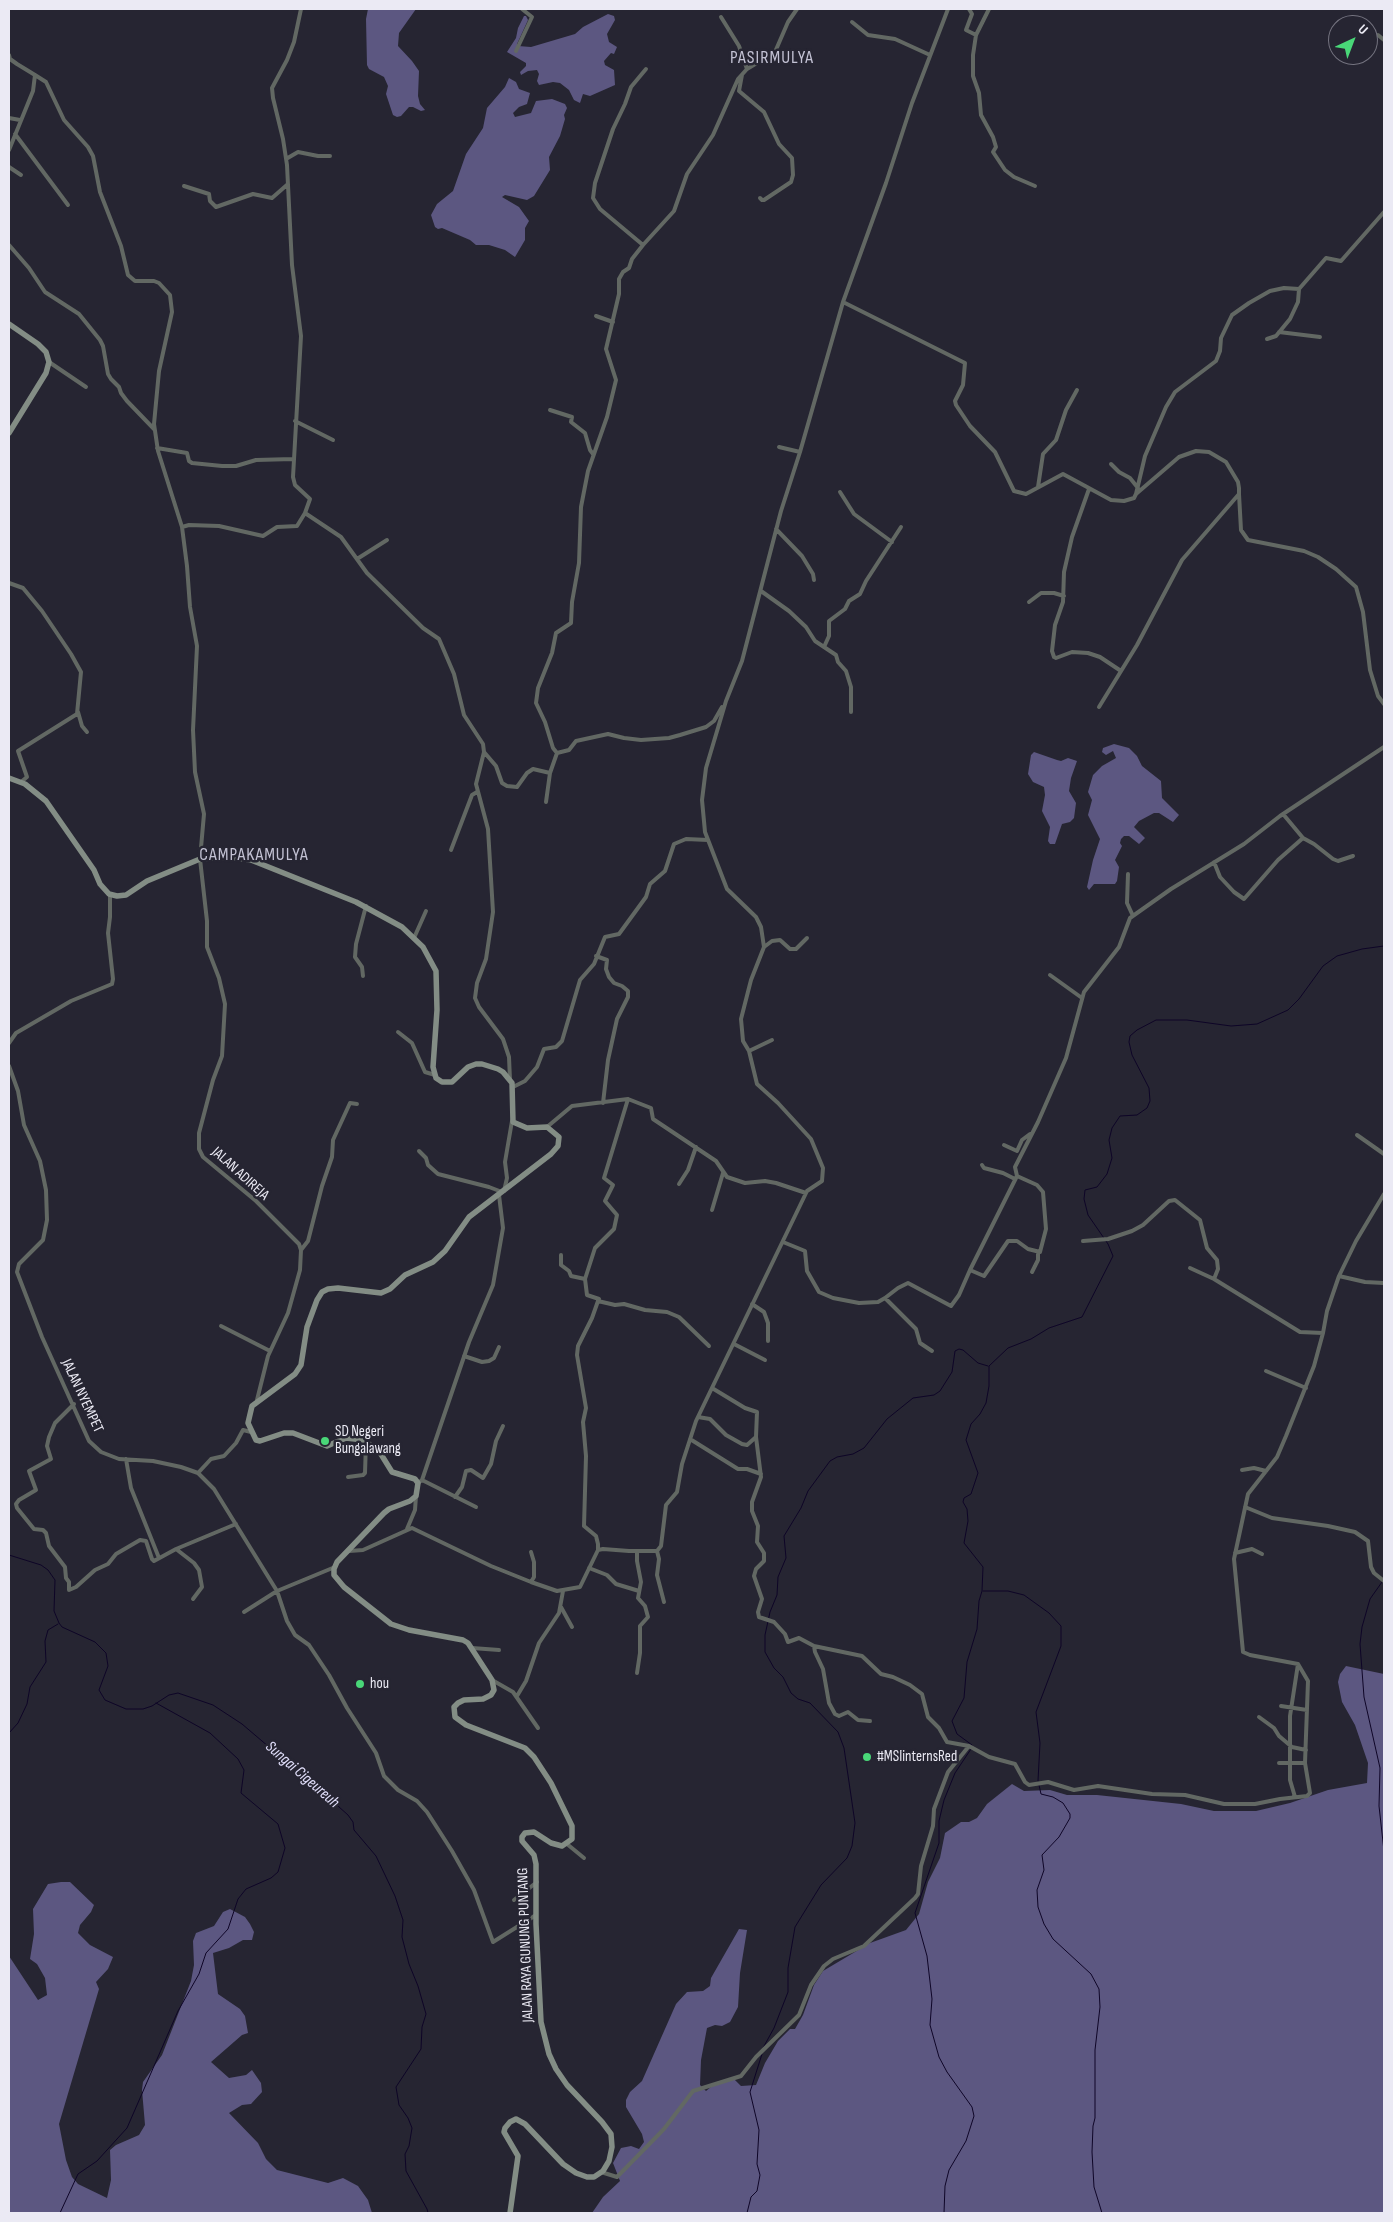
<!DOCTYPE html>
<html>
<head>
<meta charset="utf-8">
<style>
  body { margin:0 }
  #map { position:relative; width:1393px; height:2222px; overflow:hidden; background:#262532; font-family:"Sofia Sans Condensed",sans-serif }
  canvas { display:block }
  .frame { position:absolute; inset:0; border:10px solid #ebeaf4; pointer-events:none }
  .north { position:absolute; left:1328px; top:15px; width:50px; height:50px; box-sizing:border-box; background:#262532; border:1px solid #757480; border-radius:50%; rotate:43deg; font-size:14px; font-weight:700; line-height:20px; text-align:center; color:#ebeaf4 }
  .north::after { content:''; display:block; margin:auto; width:18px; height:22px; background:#49d778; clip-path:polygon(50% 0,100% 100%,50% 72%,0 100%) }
</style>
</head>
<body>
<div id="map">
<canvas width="1393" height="2222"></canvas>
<div class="frame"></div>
<div class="north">U</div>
</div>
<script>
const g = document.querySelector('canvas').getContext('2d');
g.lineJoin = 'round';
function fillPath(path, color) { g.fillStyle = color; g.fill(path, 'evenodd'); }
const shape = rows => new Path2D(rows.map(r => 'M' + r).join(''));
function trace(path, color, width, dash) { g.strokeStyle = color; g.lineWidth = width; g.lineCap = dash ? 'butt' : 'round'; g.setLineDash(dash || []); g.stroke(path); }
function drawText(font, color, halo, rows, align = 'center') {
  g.font = font + ' "Sofia Sans Condensed",sans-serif'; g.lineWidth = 5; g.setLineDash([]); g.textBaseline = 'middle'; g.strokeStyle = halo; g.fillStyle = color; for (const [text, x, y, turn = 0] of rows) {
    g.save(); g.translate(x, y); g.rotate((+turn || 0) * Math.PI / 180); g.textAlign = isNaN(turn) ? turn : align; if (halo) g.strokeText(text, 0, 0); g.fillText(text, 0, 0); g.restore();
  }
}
fillPath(shape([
  [368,9,416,9,399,33,398,46,412,61,419,71,418,96,420,104,425,110,421,111,413,107,409,107,401,116,397,117,393,115,386,94,388,86,384,77,369,69,367,65,366,19],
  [608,14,614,16,615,20,607,34,609,42,617,47,614,54,611,53,604,61,605,65,614,70,615,85,590,96,583,94,580,103,574,100,569,90,560,83,553,82,539,85,537,81,539,74,537,70,528,71,521,75,520,72,526,66,526,63,507,52,516,38,518,28,524,16,526,16,528,20,517,44,518,46,531,47,575,34,583,27],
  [509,78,516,82,519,89,530,93,527,104,519,107,513,113,515,117,531,113,536,101,552,99,565,104,567,108,564,115,565,119,560,136,549,157,550,170,534,196,527,200,505,195,502,197,519,207,529,221,525,228,525,240,515,257,505,250,489,245,476,245,470,240,442,228,438,229,435,227,431,215,437,204,453,191,466,154,483,128,487,108,505,87],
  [1114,744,1129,748,1137,756,1142,766,1161,781,1162,798,1179,815,1173,822,1159,813,1154,813,1139,821,1134,827,1145,838,1139,844,1129,836,1124,836,1121,839,1120,843,1122,846,1115,860,1119,867,1117,881,1115,884,1094,884,1089,890,1087,887,1093,860,1100,839,1088,815,1092,800,1088,792,1093,775,1102,766,1116,758,1113,751,1106,755,1102,752,1103,748],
  [1034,752,1057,760,1061,761,1068,758,1077,761,1071,778,1069,791,1076,803,1074,818,1070,822,1062,824,1055,844,1050,844,1048,841,1050,827,1042,811,1045,795,1044,787,1033,782,1028,774,1031,755],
  [1346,1666,1384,1674,1384,2213,592,2213,603,2197,620,2181,613,2163,621,2148,631,2146,639,2149,644,2142,642,2134,626,2107,626,2100,630,2092,642,2081,676,2004,687,1992,703,1991,710,1986,711,1978,739,1929,747,1930,740,1973,738,2007,730,2022,722,2026,715,2025,707,2028,701,2060,700,2085,706,2091,712,2086,734,2079,741,2086,756,2085,765,2063,778,2041,790,2029,795,2029,803,2015,814,1985,823,1971,870,1943,906,1930,919,1914,928,1882,940,1858,945,1833,961,1822,969,1822,977,1818,987,1804,1012,1784,1024,1791,1050,1790,1067,1795,1097,1795,1181,1804,1214,1811,1256,1811,1290,1803,1328,1790,1367,1783,1368,1763,1355,1725,1342,1702,1338,1682,1340,1674],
  [61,1882,70,1882,94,1905,91,1912,80,1925,78,1933,90,1945,113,1957,108,1969,96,1982,99,1989,59,2124,66,2160,72,2177,78,2184,107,2198,111,2180,110,2150,116,2145,139,2135,145,2125,142,2090,143,2082,162,2055,191,1981,194,1965,193,1941,196,1933,214,1926,223,1912,230,1909,245,1917,250,1924,254,1932,252,1940,243,1940,229,1948,213,1953,218,1994,240,2009,245,2016,248,2033,242,2035,211,2062,229,2078,246,2075,252,2070,261,2083,262,2092,251,2104,242,2105,229,2113,258,2143,266,2159,277,2170,328,2183,343,2178,358,2186,368,2200,372,2213,9,2213,9,1956,38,2000,47,1995,45,1978,37,1964,30,1959,34,1934,33,1909,48,1884]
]), '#5c5781');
trace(shape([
  [9,1555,41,1565,48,1570,55,1580,54,1611,59,1623,62,1627,95,1642,106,1653,108,1666,99,1690,105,1700,126,1709,143,1709,152,1706,169,1695,178,1693,213,1705,242,1724,329,1798,348,1815,353,1822,354,1830,376,1856,395,1896,403,1920,402,1937,409,1964,418,1986,426,2014,422,2027,421,2049,396,2087,399,2105,408,2118,412,2128,409,2146,405,2154,406,2171,427,2209,428,2213],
  [1382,1582,1370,1599,1362,1627,1360,1644,1364,1697,1380,1768,1379,1806,1384,1851],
  [983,1591,1008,1591,1024,1595,1049,1613,1061,1626,1061,1646,1036,1712,1040,1743,1038,1781],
  [9,1733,18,1723,27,1704,30,1687,46,1662,45,1641,48,1630,58,1624],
  [972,1745,957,1734,952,1721,964,1698,967,1662,977,1629,979,1601,982,1591,983,1567,964,1543,968,1521,967,1509,963,1502,964,1498,971,1494,978,1473,966,1440,971,1424,980,1414,986,1403,989,1386,989,1366,1008,1348,1031,1339,1049,1328,1082,1317,1113,1256,1108,1244,1088,1215,1084,1199,1085,1190,1097,1187,1107,1174,1112,1158,1109,1140,1112,1128,1120,1116,1137,1115,1147,1108,1150,1101,1149,1088,1132,1055,1129,1042,1130,1036,1137,1030,1156,1020,1187,1020,1231,1026,1257,1024,1288,1010,1299,999,1323,966,1337,956,1362,949,1384,946],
  [1039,1785,1041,1794,1053,1797,1063,1803,1070,1814,1070,1818,1059,1837,1042,1855,1044,1870,1037,1890,1038,1907,1044,1924,1053,1939,1091,1974,1099,1989,1100,2007,1095,2050,1095,2118,1093,2126,1092,2152,1094,2187,1102,2213],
  [763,2048,774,2028,788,1992,788,1968,795,1927,821,1885,847,1858,852,1846,855,1823,844,1748,838,1732,810,1703,798,1699,791,1693,783,1677,774,1668,765,1652,765,1635,770,1612,777,1595,778,1577,786,1558,784,1536,801,1508,808,1491,830,1461,837,1457,853,1454,864,1448,887,1419,913,1398,934,1395,940,1391,952,1372,955,1351,959,1349,963,1350,978,1363,988,1366],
  [60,2213,78,2174,97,2161,127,2128,178,2011,199,1974,206,1953,228,1929,238,1899,246,1889,271,1878,278,1872,285,1848,278,1824,241,1793,244,1770,238,1759,210,1733,156,1703],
  [747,2213,751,2197,757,2191,760,2175,757,2164,759,2130,750,2092,762,2054],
  [944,2213,945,2186,949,2170,966,2141,974,2116,972,2107,947,2072,939,2057,930,2025,932,1999,927,1956,915,1913,939,1843,939,1821,944,1800,955,1773,971,1749]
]), '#0e0527', 1);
trace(shape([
  [301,9,294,42,287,60,272,88,273,98,283,139,287,165,292,265,301,336,293,477,295,485,310,499,305,513,341,537,367,573,423,628,439,639,454,674,464,715,483,744,484,752,476,784,488,829,493,912,486,959,477,983,475,998,479,1007,503,1039,509,1057,510,1080],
  [969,9,972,14,966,30,976,35],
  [989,9,976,35,973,55,973,76,979,93,981,115,993,137,996,147,993,152,1005,170,1014,177,1035,186],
  [721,17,739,46,747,69],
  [852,22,868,35,895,39,930,55],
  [1378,35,1384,40],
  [516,51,532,17,522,9],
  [9,55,10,59,17,64,35,75,33,91,9,150],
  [35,75,46,82,64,120,88,147,93,156,100,192,121,246,128,275,135,281,154,281,159,283,170,295,172,312,159,371,154,424,158,451,182,527],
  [742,75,739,91,764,112,779,144,792,158,793,175,791,182,764,200,762,200,760,198],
  [9,118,20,120],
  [15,134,68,205],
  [286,159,298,152,318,156,330,156],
  [9,167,21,175],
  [184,186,209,194,210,201,216,207,253,194,272,198,288,184],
  [9,245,29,268,45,292,79,314,100,340,103,346,108,374,111,379,119,387,121,393,127,401,154,429],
  [643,245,600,209,593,198,595,183,613,129,625,104,631,87,646,69],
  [843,302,965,363,963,385,955,401,956,405,970,426,995,452,1014,491,1026,494,1063,474,1111,500,1124,501,1134,498,1136,494,1145,456,1166,407,1175,392,1216,361,1220,351,1221,338,1232,315,1249,303,1270,291,1284,288,1299,289,1326,258,1341,261,1384,212],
  [596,316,613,322],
  [1279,332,1320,337],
  [1267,339,1276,336,1290,319,1298,302,1299,289],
  [49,362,86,387],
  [550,410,572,417,571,422,585,433,590,450,593,454],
  [295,421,333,440],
  [779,447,800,452],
  [157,448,187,453,189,461,192,463,222,466,236,466,256,460,293,459],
  [1111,464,1119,472,1130,478,1138,488],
  [1038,487,1043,454,1056,440,1066,410,1077,390],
  [1089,489,1072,537,1064,572,1063,602,1055,625,1052,651,1054,657,1056,658,1072,652,1088,653,1100,657,1121,671],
  [840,492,854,514,892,542],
  [1239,494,1241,530,1248,540,1304,551,1318,557,1336,569,1356,587,1363,612,1370,670,1378,696,1384,704],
  [776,529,802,556,813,574,814,580],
  [357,559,387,540],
  [9,583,23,588,42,611,71,654,81,672,77,714,18,751,27,777,21,782],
  [761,591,789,611,806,627,815,641,836,655,838,662,846,671,851,687,851,712],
  [1029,602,1041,593,1054,593,1064,596],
  [824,647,829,636,829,621,845,609,849,601,860,594,866,581,901,527],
  [722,707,714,721,706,727,680,735,669,738,641,740,624,738,608,734,576,741,569,750,557,753,553,748,545,722,536,703,538,688,552,653,556,633,571,623,572,602,579,563,581,507,588,471,607,417,616,380,606,349,619,294,619,279,623,272,629,268,632,259,643,245,674,211,687,174,713,135,738,79,747,69,775,52,788,22,797,9],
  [1099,707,1137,645,1182,560,1239,494,1239,488,1238,482,1226,462,1209,452,1196,451,1179,457,1136,494],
  [78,712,82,726,87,732],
  [484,752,496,766,502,783,507,786,517,787,527,773,533,769,550,773],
  [546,802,550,773,557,753],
  [1283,814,1303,838,1314,844,1333,859,1338,861,1353,856],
  [451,850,472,795,477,792],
  [1214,862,1220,877,1234,892,1244,899,1278,860,1303,838],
  [1128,874,1127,903,1133,916],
  [414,938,426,911],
  [764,947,772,941,780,940,790,949,796,949,807,938],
  [596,956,607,960,606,969,609,977,614,983,622,986,628,991,628,997,617,1019,608,1060,603,1103],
  [1050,975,1082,998],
  [363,976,362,967,355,957,356,944,366,906],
  [398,1032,412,1043,425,1072,435,1075],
  [9,1043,16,1033,71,1001,112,984,113,979,108,933,110,917,110,894],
  [749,1051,772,1040],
  [9,1066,18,1091,24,1125,40,1161,46,1190,47,1220,43,1240,19,1264,17,1272,42,1337,89,1441,101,1452,119,1459,153,1461,181,1467,198,1473,214,1489,277,1591,287,1621,295,1635,309,1645,329,1675,347,1708,376,1753,384,1776,398,1790,417,1801,427,1812,452,1851,474,1890,493,1942,536,1915],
  [513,1087,525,1081,537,1067,544,1049,556,1047,562,1041,580,980,594,964,605,937,619,934,646,897,650,884,665,871,674,844,686,839,708,840],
  [547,1127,572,1106,628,1099,651,1108,653,1119,716,1161,727,1177,745,1183,765,1181,776,1183,806,1193],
  [1357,1135,1384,1154],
  [1004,1145,1017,1151,1022,1140,1030,1134],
  [419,1151,426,1158,428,1165,438,1174,489,1187,502,1192],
  [982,1165,984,1168,1003,1173,1015,1179],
  [679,1184,688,1170,696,1147],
  [504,1191,507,1178,505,1162,512,1121],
  [712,1210,723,1173],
  [1083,1241,1108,1239,1132,1231,1143,1225,1169,1201,1175,1200,1200,1220,1207,1248,1217,1260,1218,1269,1214,1279,1300,1332,1323,1333],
  [783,1242,805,1251,807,1271,819,1292,833,1298,859,1303,878,1302,885,1298,916,1329,920,1343,932,1351],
  [301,1250,308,1241,322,1186,332,1157,333,1140,350,1103,357,1104],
  [561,1255,561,1265,569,1271,571,1276,585,1279,595,1248,614,1229,617,1215,605,1201,613,1185,604,1178,628,1099],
  [1190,1268,1214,1279],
  [970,1270,1017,1176],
  [1032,1272,1038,1260,1038,1252],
  [1339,1276,1365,1282,1384,1283],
  [585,1279,587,1295,599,1299],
  [885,1298,898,1288,908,1283,951,1306,959,1295,970,1270,984,1276,1008,1241,1017,1241,1028,1249,1040,1252,1046,1229,1043,1192,1037,1185,1017,1176,1015,1167,1038,1122,1066,1058,1084,992,1119,947,1130,918,1171,889,1244,844,1280,816,1384,747],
  [752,1304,764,1312,768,1323,768,1341],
  [221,1326,270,1351],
  [734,1344,765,1360],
  [464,1356,482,1362,489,1361,494,1358,499,1347],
  [1266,1371,1306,1388],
  [712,1388,745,1408,757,1412,756,1437],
  [257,1400,268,1356,288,1313,300,1270,301,1250,299,1244,256,1201,203,1157,199,1149,199,1133,213,1080,222,1056,225,1004,219,978,207,947,207,921,200,859,204,814,195,772,193,730,197,646,190,607,187,566,182,527,189,525,219,526,263,536,277,527,297,526,305,513],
  [74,1404,55,1423,49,1437,47,1446,51,1459,29,1471,36,1490,19,1500,16,1504,17,1508,34,1529,43,1530,46,1533,49,1546,65,1567,66,1578,69,1582,69,1590,76,1587,95,1570,108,1564,116,1554,140,1540,146,1541,152,1559,154,1561,176,1549,236,1524],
  [698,1417,710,1419,726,1435,742,1444,747,1445,756,1437,761,1477,752,1502,752,1511,758,1526,757,1542,764,1553,764,1561,756,1569,754,1576,762,1599,758,1612,759,1617,774,1622,785,1634,788,1642,799,1638,814,1646,862,1656,881,1674,893,1677,910,1685,922,1694,928,1717,939,1728,947,1742,969,1746,989,1757,1015,1764,1025,1782,1029,1785,1048,1782,1074,1790,1098,1786,1152,1794,1185,1795,1224,1804,1255,1804,1280,1799,1307,1796,1310,1793,1305,1763,1308,1681,1298,1664,1250,1655,1243,1652,1234,1559,1248,1494,1277,1457,1286,1436,1314,1366,1323,1333,1327,1311,1339,1276,1356,1241,1384,1194],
  [690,1439,738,1469,747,1469,761,1474],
  [126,1459,131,1488,159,1558],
  [1242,1470,1254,1468,1266,1471],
  [198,1473,211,1459,224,1456,236,1443,243,1430,251,1432],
  [348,1477,363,1475,365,1473,366,1442],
  [422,1480,476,1507],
  [418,1483,422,1480,469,1342,493,1285,503,1228,499,1195],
  [455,1497,462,1487,466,1471,471,1470,483,1478,491,1464,496,1441,503,1426],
  [1245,1507,1272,1518,1328,1526,1355,1532,1368,1541,1371,1567,1374,1573,1384,1581],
  [407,1529,415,1510,416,1496],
  [176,1549,194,1563,199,1570,202,1587,193,1599],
  [598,1550,603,1549,629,1551,657,1551],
  [349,1551,363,1550,412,1528,491,1566,531,1582,557,1591,580,1587,598,1550,598,1544,596,1536,584,1526,586,1456,583,1422,586,1408,577,1355,578,1346,592,1318,598,1301,615,1305,624,1304,645,1310,667,1312,679,1317,709,1346],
  [531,1552,534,1562,534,1577,531,1582],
  [1235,1553,1252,1549,1262,1554],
  [589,1568,607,1575,616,1584,639,1591],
  [664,1602,657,1575,659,1559,657,1551,661,1546,666,1505,677,1492,682,1464,696,1421,807,1191,822,1181,823,1168,811,1139,778,1103,757,1084,749,1051,743,1041,741,1019,751,980,764,947,761,927,756,917,727,889,705,832,702,800,706,768,726,701,742,661,781,511,800,452,843,302,886,183,912,103,948,9],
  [561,1607,572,1627],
  [244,1612,277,1591,335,1567],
  [814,1646,815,1652,823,1669,829,1703,835,1714,839,1716,848,1712,858,1720,870,1721],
  [472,1648,499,1650],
  [637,1673,640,1653,640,1626,648,1617,645,1606,638,1598,641,1582,637,1561,637,1551],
  [492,1680,513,1692,538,1728],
  [517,1696,526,1681,539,1643,559,1613,563,1591],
  [1281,1706,1307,1710],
  [1259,1717,1274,1728,1279,1736,1292,1747,1306,1750],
  [1279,1763,1305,1763],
  [1295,1797,1290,1780,1290,1716,1298,1664],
  [567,1844,584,1858],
  [514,1900,537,1882],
  [601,2172,617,2177,664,2129,693,2091,741,2076,756,2057,799,2015,811,1985,824,1966,833,1959,864,1946,915,1898,918,1894,921,1866,933,1826,934,1809,948,1772,969,1746]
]), '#626863', 4);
trace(shape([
  [9,324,38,344,46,352,49,362,46,373,9,433],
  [9,778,25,784,46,801,94,870,100,884,109,894,117,896,126,895,147,881,200,859,230,857,251,860,356,902,402,927,423,947,436,971,437,1010,433,1067,436,1078,442,1082,452,1082,468,1067,476,1064,482,1064,498,1069,503,1072,512,1083,513,1122,527,1128,547,1127,559,1137,558,1146,551,1154,469,1217,445,1251,433,1262,405,1275,390,1289,381,1293,338,1288,328,1289,322,1292,317,1300,307,1327,301,1365,295,1374,252,1406,248,1423,256,1440,260,1441,284,1433,293,1433,327,1446,346,1438,363,1440,379,1451,392,1472,415,1479,418,1483,416,1496,410,1501,389,1509,384,1513,337,1562,334,1569,334,1575,344,1587,391,1624,409,1630,463,1640,468,1643,492,1680,494,1690,491,1695,483,1699,464,1700,458,1703,454,1707,455,1717,466,1725,525,1748,534,1757,551,1783,572,1826,572,1839,562,1846,551,1843,534,1832,525,1833,522,1837,522,1841,534,1855,536,1864,536,1924,541,2022,549,2054,556,2069,567,2085,602,2122,611,2134,612,2147,609,2161,603,2171,594,2177,587,2177,576,2173,563,2164,525,2124,516,2119,510,2122,505,2128,504,2132,518,2156,510,2213]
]), '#838d85', 5.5);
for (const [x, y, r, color] of [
  [325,1441,5,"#49d778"],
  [360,1684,5,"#49d778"],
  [867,1757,5,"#49d778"]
]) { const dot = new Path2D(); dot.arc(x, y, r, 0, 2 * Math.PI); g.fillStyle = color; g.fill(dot); trace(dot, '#262532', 2); }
drawText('15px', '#ebeaf4', '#262532', [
  ["JALAN ADIREJA",240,1174,42],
  ["JALAN NYEMPET",82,1396,65],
  ["JALAN RAYA GUNUNG PUNTANG",526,1945,-92]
]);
drawText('15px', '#ebeaf4', '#262532', [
  ["SD Negeri",335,1432],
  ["Bungalawang",335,1449],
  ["hou",370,1684],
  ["#MSIinternsRed",877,1757]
], 'left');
drawText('italic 16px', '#e1dffb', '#262532', [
  ["Sungai Cigeureuh",302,1775,41]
]);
g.letterSpacing = '1px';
drawText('18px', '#c3c2d4', '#262532', [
  ["PASIRMULYA",772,58],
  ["CAMPAKAMULYA",254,855]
]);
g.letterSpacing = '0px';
</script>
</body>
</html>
